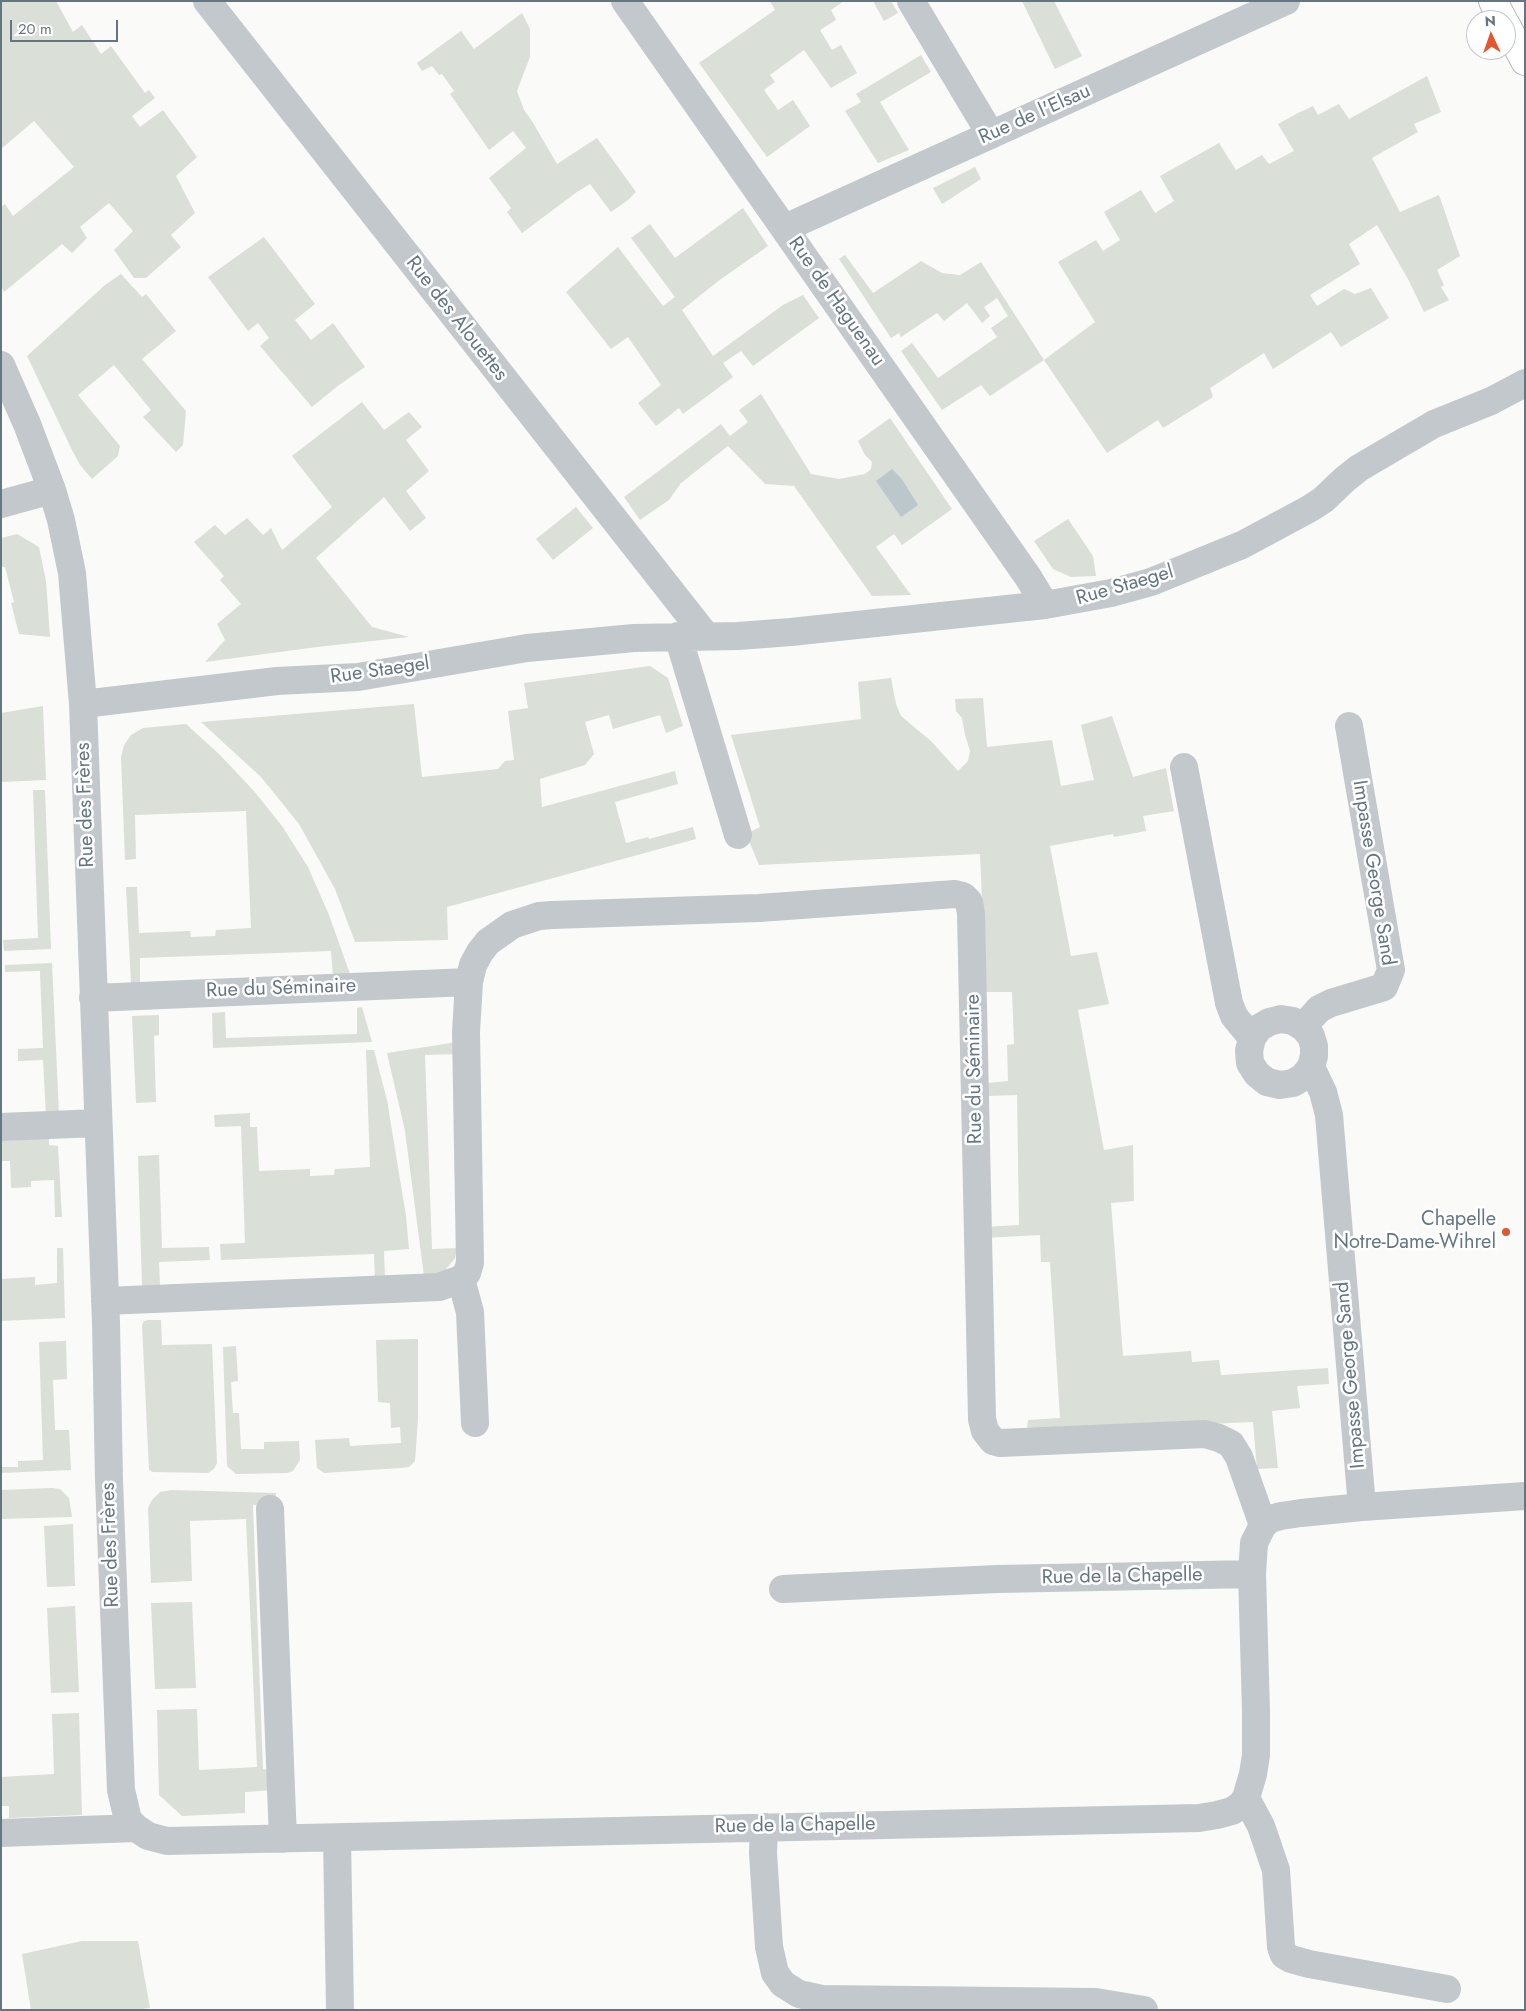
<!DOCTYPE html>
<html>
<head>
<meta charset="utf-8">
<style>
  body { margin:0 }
  #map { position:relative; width:1526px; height:2011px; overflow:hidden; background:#fafaf8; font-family:Jost,sans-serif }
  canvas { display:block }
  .frame { position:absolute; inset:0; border:2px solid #657683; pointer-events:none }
  .north { position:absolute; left:1466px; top:10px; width:50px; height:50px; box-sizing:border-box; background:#fff; border:1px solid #c1c8cd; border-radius:50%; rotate:357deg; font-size:14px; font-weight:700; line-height:20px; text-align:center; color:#657683 }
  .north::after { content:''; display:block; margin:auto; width:18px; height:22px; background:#e4572e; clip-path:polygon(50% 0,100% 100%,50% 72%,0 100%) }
  .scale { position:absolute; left:10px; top:20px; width:108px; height:22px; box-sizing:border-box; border:2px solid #657683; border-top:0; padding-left:6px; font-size:15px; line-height:18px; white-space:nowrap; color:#657683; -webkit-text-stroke:4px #fff; paint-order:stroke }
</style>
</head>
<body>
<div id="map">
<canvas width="1526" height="2011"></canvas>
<div class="frame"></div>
<div class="north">N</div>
<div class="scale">20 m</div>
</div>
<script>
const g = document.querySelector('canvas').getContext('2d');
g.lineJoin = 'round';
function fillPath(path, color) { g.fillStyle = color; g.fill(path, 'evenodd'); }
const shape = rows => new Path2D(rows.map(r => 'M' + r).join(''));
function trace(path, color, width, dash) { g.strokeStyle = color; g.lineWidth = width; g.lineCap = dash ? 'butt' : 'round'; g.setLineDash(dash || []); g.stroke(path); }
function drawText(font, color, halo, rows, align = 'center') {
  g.font = font + ' Jost,sans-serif'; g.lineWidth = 5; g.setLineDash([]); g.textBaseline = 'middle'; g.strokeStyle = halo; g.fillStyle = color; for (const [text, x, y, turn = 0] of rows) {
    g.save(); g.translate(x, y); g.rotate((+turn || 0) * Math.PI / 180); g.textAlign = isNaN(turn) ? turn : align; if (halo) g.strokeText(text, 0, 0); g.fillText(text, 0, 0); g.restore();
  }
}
fillPath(shape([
  [1,1,56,1,73,32,82,25,101,54,111,46,145,93,149,90,155,98,132,116,140,127,163,110,197,157,176,176,195,213,171,235,181,247,146,278,134,278,114,250,133,231,109,203,80,227,87,238,72,253,62,244,4,292,1,286,1,207,5,204,13,216,74,167,34,121,1,149],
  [770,1,844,1,831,10,836,20,820,30,832,50,841,45,857,73,831,88,804,50,770,75,775,82,764,90,778,110,793,100,810,126,767,157,699,63,775,10],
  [873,1,891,1,898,13,884,21],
  [1022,1,1054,1,1082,56,1055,69],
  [522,13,530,29,530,57,517,91,524,110,532,121,557,164,597,138,636,192,628,200,611,212,590,184,577,192,522,233,507,212,511,208,489,178,526,148,513,131,489,150,450,94,454,91,442,74,439,75,432,66,422,71,417,63,461,31,474,49],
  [921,55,931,72,880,102,909,150,878,163,845,111,861,102,856,94],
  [1427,76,1441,112,1414,124,1418,132,1372,158,1400,212,1439,195,1460,256,1437,270,1444,285,1441,287,1449,300,1424,312,1409,281,1377,225,1349,244,1360,264,1310,295,1317,306,1344,289,1355,294,1371,288,1389,318,1341,347,1331,332,1273,369,1264,353,1210,388,1213,397,1163,428,1158,420,1107,453,1044,360,990,396,981,385,942,410,901,351,912,343,938,378,997,337,991,328,1008,316,997,298,984,307,990,316,982,323,967,303,944,321,937,313,901,337,899,333,891,338,839,259,845,255,873,293,921,261,942,273,960,275,981,262,1044,360,1095,322,1058,262,1096,240,1103,251,1120,240,1104,212,1141,190,1155,213,1174,201,1160,176,1219,143,1236,170,1262,155,1269,164,1294,151,1278,124,1298,113,1313,106,1318,115,1339,104,1349,119],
  [975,167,981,179,942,204,933,188],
  [743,208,768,246,717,282,682,310,713,356,783,305,803,295,819,318,753,366,741,351,723,363,733,377,683,414,679,408,656,426,638,403,661,385,628,337,611,349,566,292,618,247,663,306,675,297,631,238,650,224,675,258],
  [264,237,315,304,295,320,311,340,333,323,365,367,339,385,312,407,260,346,269,338,258,323,248,331,208,277],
  [121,274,142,297,146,294,176,331,142,359,186,411,183,445,176,452,143,417,151,410,114,365,78,395,120,446,118,456,92,479,80,465,72,450,27,356,105,285],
  [761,394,811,474,839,479,865,474,871,469,872,462,865,455,858,441,890,418,952,509,902,545,894,534,876,547,911,595,872,596,794,486,765,484,728,446,681,483,669,500,640,520,624,497,721,424,730,436,748,422,739,410],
  [362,402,384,430,409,412,422,427,406,440,429,471,406,491,426,518,410,531,384,497,316,558,372,627,409,637,317,647,205,662,225,640,217,624,241,604,220,580,224,576,194,542,215,525,225,535,247,518,263,535,271,528,282,550,332,507,292,456],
  [576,507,593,528,553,560,536,539],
  [1068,519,1093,556,1096,576,1071,577,1053,569,1034,541],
  [17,534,39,547,46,581,50,637,19,634,11,603,14,602,5,567,1,567,1,538],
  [650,666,668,678,683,726,666,733,660,715,613,729,609,715,585,722,594,754,585,765,540,779,542,807,675,771,678,784,615,802,626,843,648,837,649,839,693,827,696,839,447,907,448,940,355,942,335,889,299,824,261,777,201,722,414,704,422,777,498,769,505,761,514,760,508,711,528,708,524,683],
  [891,678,896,704,901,716,932,742,958,771,968,761,970,751,965,735,962,718,956,711,955,699,983,698,987,747,1052,740,1061,786,1094,780,1081,725,1112,716,1133,777,1166,768,1174,811,1143,816,1146,831,1114,837,1113,834,1050,846,1071,956,1097,952,1109,1004,1078,1010,1104,1150,1133,1145,1134,1201,1111,1203,1123,1356,1191,1351,1192,1362,1219,1360,1221,1375,1328,1368,1329,1384,1297,1386,1300,1408,1272,1411,1278,1468,1257,1469,1253,1422,1027,1432,1028,1420,1060,1418,1050,1262,1041,1262,1040,1235,983,1238,984,1227,1019,1225,1017,1095,988,1096,987,1083,1008,1081,1007,1045,1014,1044,1012,992,986,992,980,854,759,865,746,834,760,827,731,735,861,719,858,682],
  [43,706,46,780,1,782,1,713],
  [186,724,219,754,254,791,282,826,308,867,329,915,350,974,333,976,331,951,140,958,140,983,131,983,126,887,137,887,139,933,190,931,191,937,215,936,216,930,251,928,246,811,135,815,136,859,125,860,121,757,124,745,131,735,143,728],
  [33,790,45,790,51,949,4,951,3,940,38,938],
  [52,963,59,1114,46,1115,43,1060,18,1061,18,1049,43,1048,40,971,5,972,5,965],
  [362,1007,372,1042,213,1048,212,1013,225,1012,226,1038,357,1034,357,1008],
  [159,1015,159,1035,154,1036,156,1102,136,1103,132,1016],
  [457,1042,458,1054,425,1055,432,1249,457,1248,455,1258,443,1273,424,1276,405,1131,387,1053],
  [366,1050,374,1050,387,1100,406,1216,409,1249,384,1251,385,1278,375,1279,374,1254,221,1260,220,1244,245,1243,241,1126,215,1127,214,1115,250,1113,250,1127,257,1127,259,1171,310,1169,310,1176,334,1175,335,1169,370,1167],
  [49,1135,49,1145,58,1146,62,1217,55,1217,54,1180,31,1181,31,1187,11,1188,10,1161,1,1161,1,1137],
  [159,1155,162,1248,209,1247,210,1260,159,1262,160,1286,142,1286,138,1156],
  [57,1248,63,1248,65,1318,1,1321,1,1279,35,1277,35,1285,57,1283],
  [149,1320,161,1320,162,1345,212,1344,217,1463,214,1469,208,1473,153,1472,149,1470,142,1325,144,1321],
  [418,1339,418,1419,415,1461,409,1467,400,1468,324,1473,317,1468,315,1440,349,1438,350,1446,401,1443,400,1427,391,1428,390,1403,378,1402,376,1340],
  [66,1341,67,1379,53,1380,55,1430,69,1430,71,1470,1,1473,1,1467,18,1467,18,1461,43,1460,39,1342],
  [236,1346,238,1381,231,1382,233,1413,239,1413,241,1449,264,1449,264,1442,299,1441,300,1460,293,1471,287,1473,236,1474,227,1466,223,1347],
  [52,1488,60,1489,69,1498,72,1517,1,1519,1,1490],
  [171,1490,276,1493,276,1504,253,1505,263,1769,273,1770,274,1790,245,1792,245,1813,182,1816,159,1795,157,1710,197,1709,199,1770,257,1767,246,1519,190,1521,192,1581,151,1583,148,1508,152,1500,160,1492],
  [73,1524,75,1586,47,1587,44,1526],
  [192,1602,196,1688,155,1689,151,1603],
  [75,1606,79,1692,51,1693,47,1608],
  [79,1713,82,1815,9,1818,9,1806,1,1806,1,1777,54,1774,52,1714],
  [82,1941,138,1941,150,2008,133,2010,31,2010,22,1954]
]), '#dadfd7');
fillPath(shape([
  [892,469,901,478,918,505,901,517,876,481]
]), '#bbc7cb');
const major = shape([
  [1493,1,1503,20],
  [1506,25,1525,61]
]);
trace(major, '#b5babe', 30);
trace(shape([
  [207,1,706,636],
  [625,1,1028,577,1045,605],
  [911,1,991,135],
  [785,228,1286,1],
  [1,365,27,424,52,490,61,520,72,573,83,704,106,1323,109,1480,121,1790,128,1820,136,1828,148,1836,167,1841,1199,1818,1217,1815,1232,1811,1241,1805,1246,1798,1253,1774,1256,1755,1256,1711,1252,1574,1254,1543,1263,1525,1270,1519,1281,1516,1301,1513,1362,1507,1525,1496],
  [1,504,52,490],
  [678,636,738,835],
  [83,704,277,681,358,677,527,648,634,638,738,636,791,632,1045,605,1111,593,1151,582,1242,545,1309,509,1323,500,1344,480,1359,468,1434,424,1491,401,1525,383],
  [1184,767,1229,1003,1234,1016,1252,1038],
  [93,998,469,982],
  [1304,1028,1311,1018,1319,1009,1331,1003,1384,987,1391,970,1349,726],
  [1311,1067,1303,1077,1293,1083,1280,1085,1267,1082,1257,1074,1250,1063,1249,1051,1252,1038,1259,1028,1269,1022,1281,1019,1293,1021,1304,1028,1311,1036,1314,1046,1314,1056,1311,1067,1323,1092,1329,1115,1362,1507],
  [1,1127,98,1123],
  [461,1279,470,1312,475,1423],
  [105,1301,439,1287,461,1279,467,1273,470,1263,466,1032,469,982,473,965,480,952,488,942,512,925,539,916,552,915,759,908,955,894,963,896,969,902,971,914,982,1419,985,1431,993,1441,1000,1443,1205,1434,1219,1438,1231,1444,1239,1457,1263,1525],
  [270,1509,283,1839],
  [783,1589,997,1579,1252,1574],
  [1246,1798,1261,1826,1276,1870,1281,1947,1284,1955,1291,1959,1309,1964,1447,1989],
  [764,1827,763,1853,769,1947,775,1973,783,1984,799,1994,822,1999,1096,2002,1144,2010],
  [1,1833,136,1828],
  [337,1838,340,2010]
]), '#c3c8cc', 28);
trace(major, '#fff', 28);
trace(shape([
  [1525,1,1525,2]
]), '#a2aab0', 1);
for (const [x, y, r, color] of [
  [1506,1232,5,"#e4572e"]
]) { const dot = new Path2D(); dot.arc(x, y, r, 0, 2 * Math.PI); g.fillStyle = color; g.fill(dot); trace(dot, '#fff', 2); }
drawText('20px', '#657683', '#fff', [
  ["Rue de l'Elsau",1035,115,-24],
  ["Rue de Haguenau",836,302,55],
  ["Rue des Alouettes",456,319,52],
  ["Rue Staegel",1125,586,-16],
  ["Rue Staegel",380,671,-8],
  ["Rue des Frères",86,805,-92],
  ["Impasse George Sand",1373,873,81],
  ["Rue du Séminaire",281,989,-2],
  ["Rue du Séminaire",975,1069,-91],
  ["Impasse George Sand",1351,1375,-95],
  ["Rue des Frères",111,1545,-92],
  ["Rue de la Chapelle",1122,1577,-1],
  ["Rue de la Chapelle",795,1826,-1]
]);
drawText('20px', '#657683', '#fff', [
  ["Chapelle",1496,1220],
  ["Notre-Dame-Wihrel",1496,1243]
], 'right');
</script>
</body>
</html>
